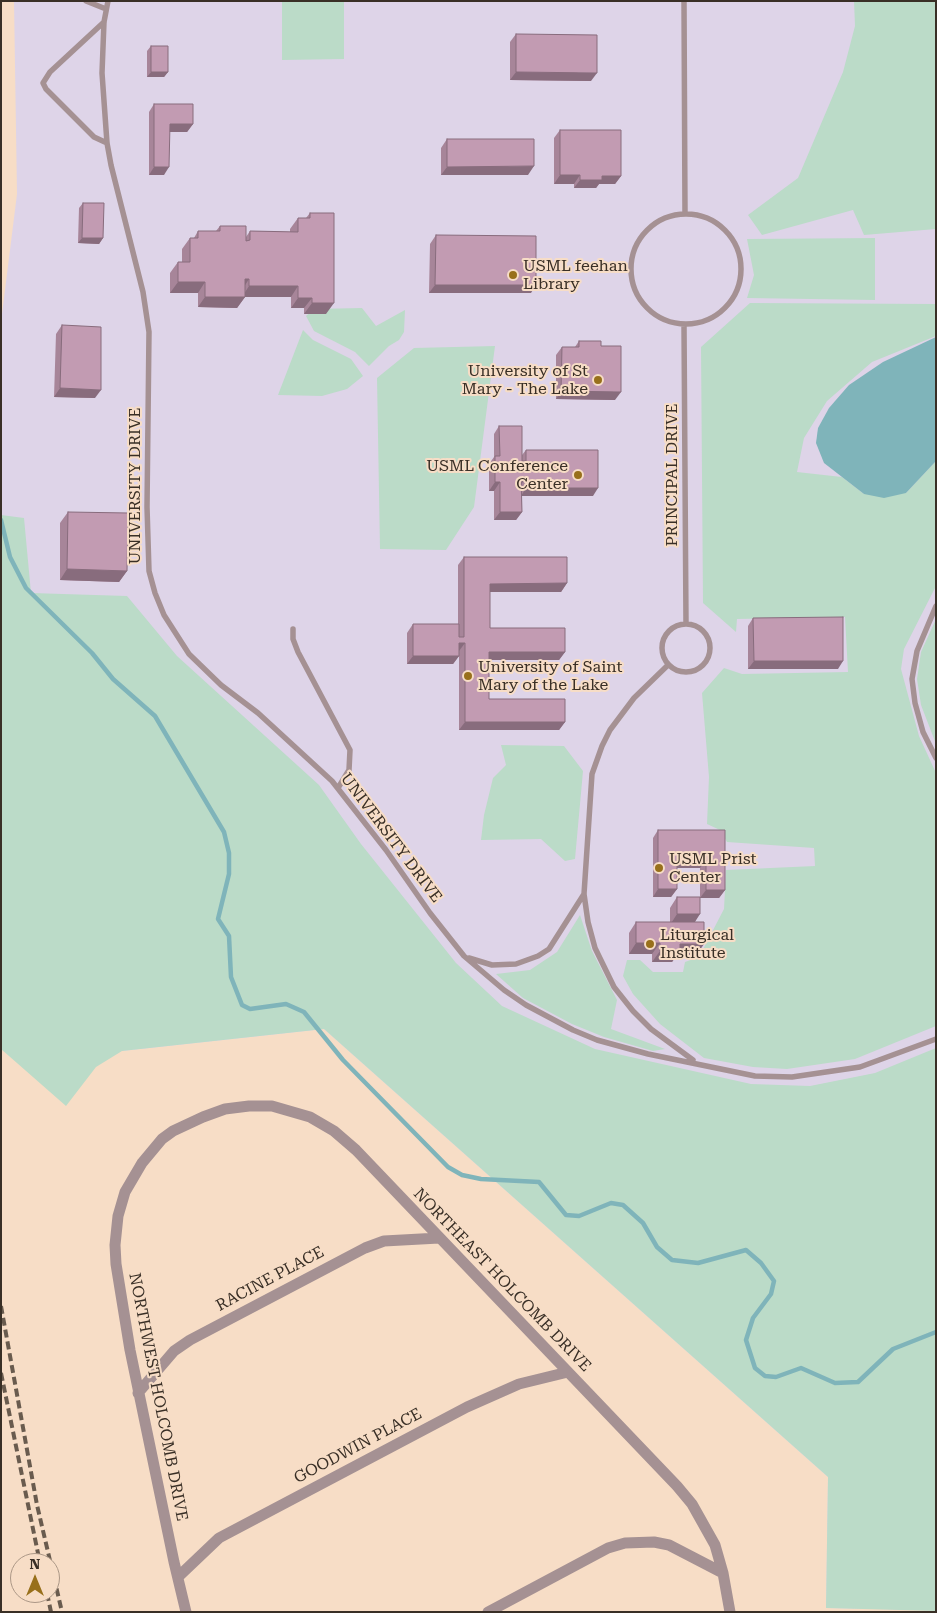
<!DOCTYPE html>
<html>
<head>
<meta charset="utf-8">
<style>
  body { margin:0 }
  #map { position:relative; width:937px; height:1613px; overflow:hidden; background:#f7ddc6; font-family:"Roboto Serif",serif }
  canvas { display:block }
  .frame { position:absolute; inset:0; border:2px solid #392f26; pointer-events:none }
  .north { position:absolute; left:10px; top:1553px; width:50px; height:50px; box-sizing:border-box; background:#f7ddc6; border:1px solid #ab9786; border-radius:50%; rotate:0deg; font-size:14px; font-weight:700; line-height:20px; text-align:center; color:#392f26 }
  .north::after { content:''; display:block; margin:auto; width:18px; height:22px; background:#98701b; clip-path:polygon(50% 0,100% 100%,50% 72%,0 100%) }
</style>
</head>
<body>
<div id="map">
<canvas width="937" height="1613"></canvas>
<div class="frame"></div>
<div class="north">N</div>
</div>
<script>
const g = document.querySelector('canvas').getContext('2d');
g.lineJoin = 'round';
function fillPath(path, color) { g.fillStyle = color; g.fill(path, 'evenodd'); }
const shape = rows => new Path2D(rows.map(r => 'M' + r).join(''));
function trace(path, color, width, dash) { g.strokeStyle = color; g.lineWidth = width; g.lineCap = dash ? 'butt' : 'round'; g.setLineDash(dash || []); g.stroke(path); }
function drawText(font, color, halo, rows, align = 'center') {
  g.font = font + ' "Roboto Serif",serif'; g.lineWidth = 4; g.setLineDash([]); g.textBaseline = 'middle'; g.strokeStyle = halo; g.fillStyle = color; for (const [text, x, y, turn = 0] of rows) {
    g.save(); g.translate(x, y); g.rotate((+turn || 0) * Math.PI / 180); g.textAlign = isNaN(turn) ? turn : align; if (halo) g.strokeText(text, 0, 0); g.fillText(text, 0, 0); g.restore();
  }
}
fillPath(shape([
  [14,1,936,1,936,1610,826,1608,828,1477,324,1029,122,1051,1,1040,1,322,17,194]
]), '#ded4e8');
fillPath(shape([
  [282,1,344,1,344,59,282,60],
  [854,1,936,1,936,229,864,235,853,210,762,235,748,215,798,178,843,72,855,26],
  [875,238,875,300,747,298,754,275,747,239],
  [750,303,936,304,936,336,872,362,827,401,804,438,797,472,842,477,864,494,906,493,936,461,936,586,904,649,901,669,919,736,936,773,936,1026,855,1059,787,1069,753,1067,704,1058,660,1024,633,994,623,976,627,960,640,960,653,972,683,972,685,962,699,957,724,909,726,870,815,866,814,848,727,842,720,830,707,824,709,777,702,693,724,668,742,674,848,672,845,617,737,619,736,632,703,603,701,347],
  [362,308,376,326,405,310,404,332,399,340,389,346,369,366,355,352,314,331,306,316,314,309],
  [303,330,313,340,351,359,363,376,347,389,322,396,278,395],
  [495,346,474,507,446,550,380,549,377,378,414,348],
  [1,515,24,518,31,593,127,596,177,656,319,785,361,844,456,963,502,1006,595,1049,751,1084,810,1086,875,1073,936,1048,936,1611,826,1608,828,1477,324,1029,122,1051,96,1067,66,1106,1,1049],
  [936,619,936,744,921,705,917,679,921,652],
  [501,745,564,746,583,771,575,859,565,861,541,839,481,840,484,815,493,778,506,765],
  [580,915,592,951,617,1000,611,1029,665,1049,653,1051,604,1037,572,1024,523,998,496,974,530,970,557,952]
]), '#bbdbc8');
fillPath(shape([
  [936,337,936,461,906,493,884,498,864,494,824,463,816,443,818,428,829,408,849,385,883,362]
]), '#7fb4ba');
trace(shape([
  [1,520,10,557,26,588,92,653,113,679,155,716,224,832,229,853,229,874,218,919,229,936,231,977,242,1005,250,1009,286,1004,304,1012,343,1060,448,1167,462,1175,481,1179,539,1182,566,1215,579,1216,611,1203,623,1205,643,1223,657,1247,672,1260,698,1263,746,1250,761,1263,774,1281,771,1294,753,1318,746,1340,755,1368,765,1376,776,1377,801,1368,835,1383,858,1382,893,1349,936,1332]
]), '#7fb4ba', 4.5);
trace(shape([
  [86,1,106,9],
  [108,1,104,22,102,73,107,143,111,165,143,292,149,332,147,507,149,571,155,593,164,615,189,654,221,685,258,713,332,781,386,850,430,913,464,956,504,990,526,1005,573,1030,597,1040,648,1054,755,1076,792,1077,860,1067,936,1039],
  [684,1,685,214],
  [104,22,50,72,43,83,46,89,94,137,107,143],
  '631 269a55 55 0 1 1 110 0a55 55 0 1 1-110 0Z',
  [684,325,686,624],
  [936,606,917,651,912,679,915,703,923,732,936,758],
  '662 648a24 24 0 1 1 48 0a24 24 0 1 1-48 0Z',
  [293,629,293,639,298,652,350,750,349,770,338,788],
  [668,665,634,698,610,730,602,746,592,774,584,894,588,922,595,948,614,987,633,1011,651,1029,693,1060],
  [469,958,492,965,516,964,538,956,549,949,584,894]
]), '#a59193', 5.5);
trace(shape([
  [138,1393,174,1351,190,1340,365,1248,384,1241,439,1238],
  [178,1577,219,1538,467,1407,519,1384,568,1372],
  [186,1612,174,1562,130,1350,116,1264,115,1245,118,1216,125,1192,142,1163,162,1139,173,1131,203,1117,225,1109,249,1106,272,1106,310,1117,334,1131,356,1150,677,1486,692,1504,715,1545,723,1573,730,1612],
  [488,1612,608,1548,625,1543,654,1542,669,1545,723,1573]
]), '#a59193', 11);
trace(shape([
  [1,1306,37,1505,62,1612],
  [1,1373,40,1563],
  [47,1593,51,1612]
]), '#695b4e', 4, [8, 4]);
fillPath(shape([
  [516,34,591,81,510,80,510,42],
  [151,46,168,72,164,77,147,77,147,51],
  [154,104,193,124,187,132,169,132,164,175,149,175,149,112],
  [560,130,621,176,615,184,599,184,596,188,574,188,574,184,554,184,554,138],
  [447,139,528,175,441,175,441,148],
  [83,203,103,238,99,244,78,243,79,208],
  [310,213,326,314,304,314,304,308,291,308,291,297,245,297,237,308,198,307,198,293,170,293,170,273,178,262,182,262,182,249,190,238,194,238,198,231,216,231,220,226,246,237,250,231,290,232,290,229,298,218,306,218],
  [436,235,531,293,429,293,430,244],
  [62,325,95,398,54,397,56,334],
  [579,341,601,346,615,400,556,399,556,355,562,347,575,347],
  [499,426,522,455,526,450,593,496,522,496,522,512,516,520,494,520,494,491,489,491,489,464,494,457,494,434],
  [68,512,127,571,119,582,60,580,60,523],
  [464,557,567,583,561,592,490,592,490,628,565,652,559,660,489,660,489,699,565,722,559,730,459,730,459,656,453,664,407,664,407,633,413,624,458,624,458,565],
  [753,618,838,669,748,669,748,626],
  [658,830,725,830,725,890,719,898,700,898,695,922,704,944,696,955,677,955,672,962,652,962,652,954,629,954,629,933,636,922,670,922,670,908,677,897,700,897,700,868,677,868,677,889,671,897,653,897,653,838]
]), '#a78599');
fillPath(shape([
  [151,72,168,72,164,77,147,77],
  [516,72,597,73,591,81,510,80],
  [170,124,193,124,187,132,164,132],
  [534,166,528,175,441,175,447,167],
  [154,167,169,167,164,175,149,175],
  [560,175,580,175,574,184,554,184],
  [602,176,621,176,615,184,599,184,596,188,574,188,580,180],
  [82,238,103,238,99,244,78,243],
  [245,279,249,279,242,290],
  [178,282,205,282,198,293,170,293],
  [435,285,536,285,531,293,429,293],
  [249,286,298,286,291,297,242,297],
  [205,297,245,297,237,308,198,307],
  [298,298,312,298,304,308,291,308],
  [312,303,334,303,326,314,304,314],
  [60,388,101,390,95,398,54,397],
  [561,391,621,392,615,400,556,399],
  [521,477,526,477,521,485],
  [495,482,500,482,494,491,489,491],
  [526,488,598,488,593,496,521,496],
  [500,512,522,512,516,520,494,520],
  [67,569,127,571,119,582,60,580],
  [567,583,561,592,484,592,490,584],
  [459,643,465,643,459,651],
  [489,652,565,652,559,660,483,660],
  [413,656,459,656,453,664,407,664],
  [754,661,843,661,838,669,748,669],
  [465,722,565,722,559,730,459,730],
  [677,860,706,860,700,868,671,868],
  [658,889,677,889,671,897,653,897],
  [706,890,725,890,719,898,700,898],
  [677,914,700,914,693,925,670,925],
  [636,943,660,943,652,954,629,954],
  [680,944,704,944,696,955,677,955,672,962,652,962,660,951]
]), '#886c7d');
const building = shape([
  [516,34,597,35,597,73,516,72,516,34],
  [151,46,168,46,168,72,151,72,151,46],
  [154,104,193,104,193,124,170,124,169,167,154,167,154,104],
  [560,130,621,130,621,176,602,176,602,180,580,180,580,175,560,175,560,130],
  [447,139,534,139,534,166,447,167,447,139],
  [83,203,104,203,103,238,82,238,83,203],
  [310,213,334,213,334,303,312,303,312,298,298,298,298,286,249,286,249,279,245,279,245,297,205,297,205,282,178,282,178,262,190,262,190,238,198,238,198,231,220,231,220,226,246,226,246,241,250,240,250,231,298,232,298,218,310,218,310,213],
  [436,235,536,236,536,285,435,285,436,235],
  [62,325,101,327,101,390,60,388,62,325],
  [579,341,601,341,601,346,621,346,621,392,561,391,562,347,579,347,579,341],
  [499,426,522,426,522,461,526,461,526,450,598,450,598,488,526,488,526,477,521,477,522,512,500,512,500,482,495,482,495,456,500,456,499,426],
  [68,512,128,513,127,571,67,569,68,512],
  [464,557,567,557,567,583,490,584,490,628,565,628,565,652,489,652,489,699,565,699,565,722,465,722,465,643,459,643,459,656,413,656,413,624,459,624,459,637,464,637,464,557],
  [843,617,843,661,754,661,753,618,843,617],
  [658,830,725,830,725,890,706,890,706,860,677,860,677,889,658,889,658,830],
  [677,897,700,897,700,914,677,914,677,897],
  [636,922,704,922,704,944,680,944,680,951,660,951,660,943,636,943,636,922]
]);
fillPath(building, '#c29bb2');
trace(building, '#886c7d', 1);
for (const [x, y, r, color] of [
  [513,275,5,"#98701b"],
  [598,380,5,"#98701b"],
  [578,475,5,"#98701b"],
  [468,676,5,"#98701b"],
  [659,868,5,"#98701b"],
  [650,944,5,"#98701b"]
]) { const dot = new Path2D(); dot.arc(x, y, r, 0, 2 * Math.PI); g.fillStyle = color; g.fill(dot); trace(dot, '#f7ddc6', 2); }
drawText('16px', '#392f26', '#f7ddc6', [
  ["USML feehan",523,266],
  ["Library",523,284],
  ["University of St",588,371,"right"],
  ["Mary - The Lake",588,389,"right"],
  ["USML Conference",568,466,"right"],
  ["Center",568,484,"right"],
  ["University of Saint",478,667],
  ["Mary of the Lake",478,685],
  ["USML Prist",669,859],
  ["Center",669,877],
  ["Liturgical",660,935],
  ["Institute",660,953]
], 'left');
drawText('16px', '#392f26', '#f7ddc6', [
  ["PRINCIPAL DRIVE",672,475,-90],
  ["UNIVERSITY DRIVE",135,486,-90],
  ["UNIVERSITY DRIVE",391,838,53],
  ["RACINE PLACE",270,1279,-28],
  ["NORTHEAST HOLCOMB DRIVE",502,1280,46],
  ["NORTHWEST HOLCOMB DRIVE",158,1397,79],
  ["GOODWIN PLACE",358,1446,-28]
]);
</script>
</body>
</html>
